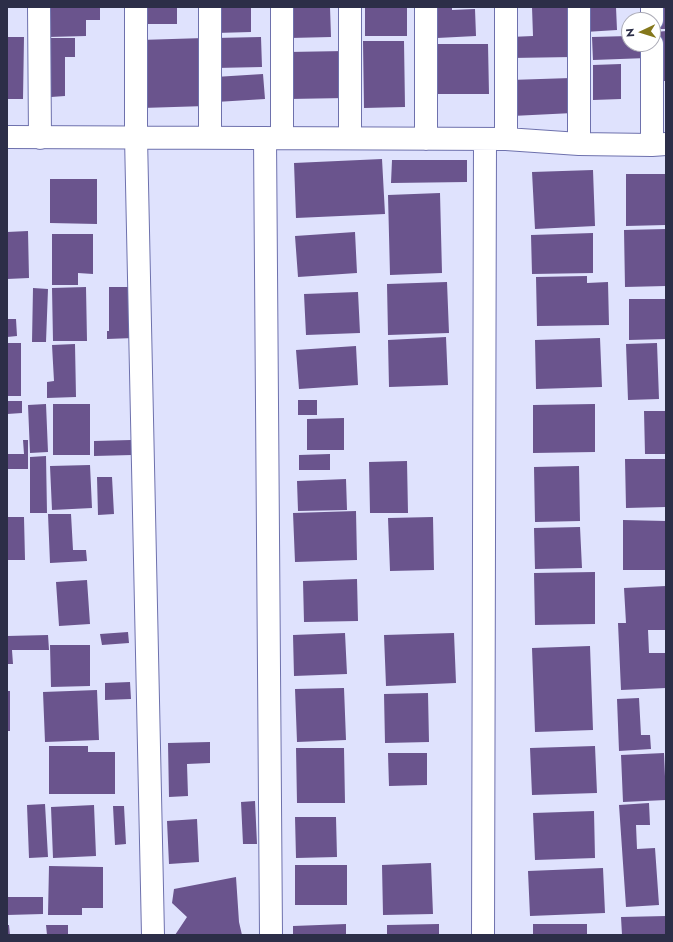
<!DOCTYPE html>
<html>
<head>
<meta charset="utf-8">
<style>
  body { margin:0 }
  #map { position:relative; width:673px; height:942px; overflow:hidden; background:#dfe2fd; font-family:Jost,sans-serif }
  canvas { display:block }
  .frame { position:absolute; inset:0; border:8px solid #2c2e48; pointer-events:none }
  .north { position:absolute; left:621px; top:12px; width:40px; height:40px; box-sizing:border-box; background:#fff; border:1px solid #ababb6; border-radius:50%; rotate:266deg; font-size:11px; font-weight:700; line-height:16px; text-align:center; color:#2c2e48 }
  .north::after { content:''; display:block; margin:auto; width:14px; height:18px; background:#85781c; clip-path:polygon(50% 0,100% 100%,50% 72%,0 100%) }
</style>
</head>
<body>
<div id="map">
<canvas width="673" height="942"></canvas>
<div class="frame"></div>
<div class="north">N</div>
</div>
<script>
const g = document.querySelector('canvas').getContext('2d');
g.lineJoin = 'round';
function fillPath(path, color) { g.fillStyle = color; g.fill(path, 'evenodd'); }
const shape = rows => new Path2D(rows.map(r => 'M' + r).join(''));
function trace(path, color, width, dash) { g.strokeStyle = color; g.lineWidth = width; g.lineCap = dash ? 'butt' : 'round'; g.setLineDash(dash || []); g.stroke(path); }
fillPath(shape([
  [48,7,100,7,100,20,86,20,86,36,48,37],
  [142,7,177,7,177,24,142,24],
  [215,7,251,7,251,32,216,33],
  [289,7,330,7,331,37,290,38],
  [365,7,407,7,407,36,365,36],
  [436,7,452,7,452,10,475,9,476,36,437,38],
  [532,7,571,7,572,57,511,58,510,37,533,36],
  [583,7,616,7,617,30,585,32],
  [659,7,666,7,666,29,659,29],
  [666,31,666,81,658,81,656,32],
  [629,36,629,44,647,44,647,58,593,60,592,37],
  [7,37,24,37,23,99,7,99],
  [261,37,262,67,216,68,215,38],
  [51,38,75,38,75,57,65,57,65,96,51,97],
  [204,38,206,106,142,108,140,40],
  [363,41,404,41,405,107,364,108],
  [437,44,488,44,489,94,438,94],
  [345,51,346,98,289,99,288,52],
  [621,64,621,99,593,100,593,65],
  [263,74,265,99,216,102,215,77],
  [571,78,573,113,512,116,510,80],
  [382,159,385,214,296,218,294,163],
  [392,160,467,160,467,182,391,183],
  [593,170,595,226,535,229,532,172],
  [626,174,666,174,666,225,626,226],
  [50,179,97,179,97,224,50,223],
  [440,193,442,273,390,275,388,195],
  [666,229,666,286,625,287,624,230],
  [28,231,29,278,7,279,7,232],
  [355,232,357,273,298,277,295,236],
  [593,233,593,273,532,274,531,235],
  [52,234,93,234,93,274,78,273,78,285,52,285],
  [587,276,587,283,608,282,609,325,537,326,536,277],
  [447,282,449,333,388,335,387,284],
  [86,287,87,341,53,341,52,288],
  [109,287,133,287,134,338,107,339,107,331,109,331],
  [33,288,48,289,46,342,32,342],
  [358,292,360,333,306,335,304,294],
  [629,299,666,299,666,339,629,340],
  [7,319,16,319,17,336,7,337],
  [446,337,448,385,389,387,388,340],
  [600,338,602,387,536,389,535,340],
  [7,343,21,343,21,396,7,396],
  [657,343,659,399,628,400,626,344],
  [75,344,76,397,47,398,47,382,54,381,52,345],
  [356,346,358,385,299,389,296,350],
  [298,400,317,400,317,415,298,415],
  [7,401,22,401,22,413,7,414],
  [46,404,48,452,30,453,28,405],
  [53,404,90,404,90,455,53,455],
  [595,404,595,452,533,453,533,405],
  [644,411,666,411,666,454,645,454],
  [344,418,344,450,307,450,307,419],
  [23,440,28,440,28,469,7,469,7,454,24,454],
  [131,440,132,455,94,456,94,441],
  [330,454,330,470,299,470,299,455],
  [46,456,47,513,30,513,30,457],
  [625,459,666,459,666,507,626,508],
  [407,461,408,513,370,513,369,462],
  [90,465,92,508,52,510,50,466],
  [579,466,580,521,535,522,534,467],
  [97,477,112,477,114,514,98,515],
  [346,479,347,510,298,511,297,481],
  [356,511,357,560,295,562,293,513],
  [48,514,71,514,73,550,86,550,87,561,50,563],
  [7,517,24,517,25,560,7,560],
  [433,517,434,570,390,571,388,518],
  [623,520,666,521,666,570,623,570],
  [580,527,582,568,535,569,534,528],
  [595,572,595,624,535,625,534,573],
  [357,579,358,621,304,622,303,581],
  [87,580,90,624,59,626,56,582],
  [666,586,666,630,648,630,649,653,666,653,666,688,621,690,618,623,626,623,624,588],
  [128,632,129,643,102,645,100,634],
  [345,633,347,674,294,676,293,635],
  [454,633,456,683,386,686,384,635],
  [48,635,49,650,12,650,13,664,7,664,7,636],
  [50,645,90,645,90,686,51,687],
  [590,646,593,730,535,732,532,648],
  [130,682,131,699,105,700,105,683],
  [344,688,346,740,297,742,295,689],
  [97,690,99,740,45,742,43,692],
  [7,691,10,691,10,731,7,731],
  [428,693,429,742,385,743,384,694],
  [639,698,641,735,650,735,651,749,619,751,617,699],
  [210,742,210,763,187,764,188,796,169,797,168,743],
  [49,746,88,746,88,752,115,752,115,794,49,794],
  [595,746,597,793,532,795,530,748],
  [296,748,344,748,345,803,297,803],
  [388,753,427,753,427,785,389,786],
  [664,753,666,800,623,802,621,755],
  [255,801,257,844,243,844,241,802],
  [649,803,650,825,636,825,637,849,655,848,659,905,626,907,619,805],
  [45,804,48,857,29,858,27,805],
  [94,805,96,856,53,858,51,807],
  [113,806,124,806,126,844,115,845],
  [594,811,595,858,535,860,533,813],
  [295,817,336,817,337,857,296,858],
  [197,819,199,862,169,864,167,821],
  [431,863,433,914,383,915,382,865],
  [295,865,347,865,347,905,295,905],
  [49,866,103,867,103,908,82,908,82,915,48,915],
  [603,868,605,913,530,916,528,871],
  [236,877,239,922,242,935,175,935,187,917,172,903,174,889],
  [7,897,43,897,43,914,7,915],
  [666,916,666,935,622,935,621,917],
  [346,924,346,935,293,935,293,926],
  [439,924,439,935,387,935,387,925],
  [533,924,587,924,587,935,533,935],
  [7,925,9,925,10,935,7,935],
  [46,925,68,925,68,935,47,935]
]), '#6a548d');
const minor = shape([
  [39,7,40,138],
  [136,7,136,137,153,935],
  [652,20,652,7],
  [7,137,506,139,579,144,652,145,666,144],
  [210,138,210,7],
  [265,138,271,935],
  [282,138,282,7],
  [350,138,350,7],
  [426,139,426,7],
  [506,139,506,7],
  [579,144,579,7],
  [652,145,652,44],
  [483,935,485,139]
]);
trace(minor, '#6e71ad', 24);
trace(minor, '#fff', 22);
</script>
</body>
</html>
